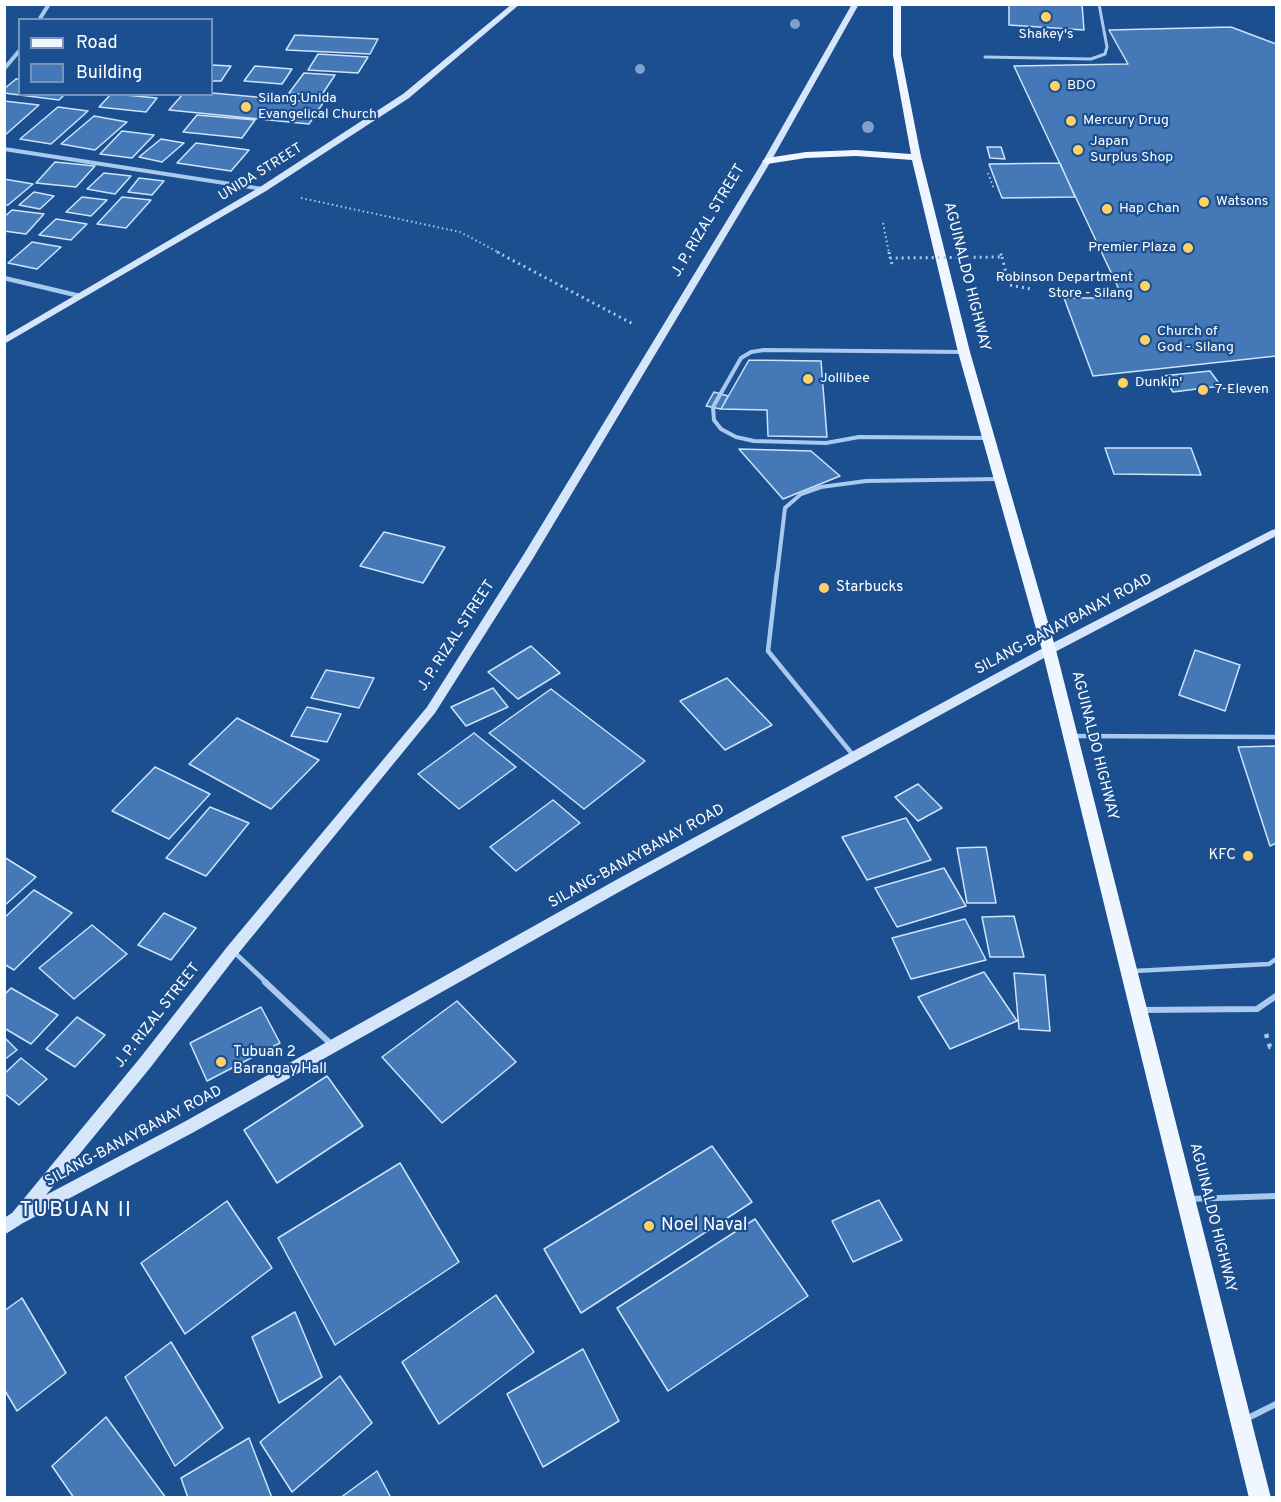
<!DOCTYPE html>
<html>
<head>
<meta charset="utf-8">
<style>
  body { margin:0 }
  #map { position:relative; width:1281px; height:1502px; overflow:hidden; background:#1b4f8f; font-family:Overpass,sans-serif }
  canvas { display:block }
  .frame { position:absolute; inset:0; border:6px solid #fff; pointer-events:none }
  .legend { position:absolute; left:18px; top:18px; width:195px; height:78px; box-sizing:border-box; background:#1b4f8f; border:2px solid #7695bc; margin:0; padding:8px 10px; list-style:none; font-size:18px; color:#fff }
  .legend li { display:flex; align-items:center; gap:12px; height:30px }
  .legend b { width:30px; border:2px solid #7695bc }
</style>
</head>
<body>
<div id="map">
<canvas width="1281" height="1502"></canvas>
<div class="frame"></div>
<ul class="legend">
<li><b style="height:8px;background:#f0f6ff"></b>Road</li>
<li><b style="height:16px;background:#4478b7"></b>Building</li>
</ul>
</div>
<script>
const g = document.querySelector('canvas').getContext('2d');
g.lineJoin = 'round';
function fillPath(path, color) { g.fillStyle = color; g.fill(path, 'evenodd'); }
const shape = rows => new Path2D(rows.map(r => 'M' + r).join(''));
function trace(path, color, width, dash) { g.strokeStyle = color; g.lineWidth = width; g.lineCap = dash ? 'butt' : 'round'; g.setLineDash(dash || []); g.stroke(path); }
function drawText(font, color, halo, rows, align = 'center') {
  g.font = font + ' Overpass,sans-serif'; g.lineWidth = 4.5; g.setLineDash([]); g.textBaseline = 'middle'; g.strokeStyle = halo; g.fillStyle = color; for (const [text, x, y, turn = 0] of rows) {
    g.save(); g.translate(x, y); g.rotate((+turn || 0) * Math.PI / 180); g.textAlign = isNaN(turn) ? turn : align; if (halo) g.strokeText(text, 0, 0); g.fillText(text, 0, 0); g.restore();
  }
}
const building = shape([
  [1009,4,1082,4,1084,30,1009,25,1009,4],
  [1231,27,1276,44,1276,356,1093,376,1064,298,1123,298,1014,66,1128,64,1109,30,1231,27],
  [295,35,378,39,370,54,286,50,295,35],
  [318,54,368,57,358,73,308,70,318,54],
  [212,65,231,66,221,81,212,81,212,65],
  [255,66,292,69,282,84,244,81,255,66],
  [304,73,335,75,321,96,289,93,304,73],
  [16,79,20,79,20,94,65,94,59,100,4,93,4,89,16,79],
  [212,93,323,103,309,124,169,110,183,94,212,93],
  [111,94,114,94,157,98,146,112,99,107,111,94],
  [4,101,39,105,4,136,4,101],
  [58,107,88,111,51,144,20,139,58,107],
  [197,115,255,120,242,138,183,132,197,115],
  [94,116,127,122,95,150,61,144,94,116],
  [122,131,154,135,132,158,100,154,122,131],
  [161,139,184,143,162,162,139,157,161,139],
  [196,143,249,150,231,171,177,163,196,143],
  [987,147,1001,147,1005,159,990,158,987,147],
  [55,162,95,166,76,187,36,183,55,162],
  [1060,163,1075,197,1002,198,989,164,1060,163],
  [104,173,131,176,115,194,87,189,104,173],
  [139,178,164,181,152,195,128,192,139,178],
  [4,179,33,184,8,205,4,205,4,179],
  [34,192,54,196,40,209,19,205,34,192],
  [82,197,107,200,91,216,66,212,82,197],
  [122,197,151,200,126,228,97,224,122,197],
  [12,210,44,214,26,234,4,231,4,217,12,210],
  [56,219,87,224,71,240,39,235,56,219],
  [32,242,61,247,37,269,8,263,32,242],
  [749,360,821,361,827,437,768,436,767,410,721,409,749,360],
  [1210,371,1221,386,1173,392,1162,376,1210,371],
  [714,392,728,396,721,409,706,406,714,392],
  [1105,448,1191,448,1201,475,1114,474,1105,448],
  [739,449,811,451,840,476,783,499,739,449],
  [384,532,445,547,423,583,360,566,384,532],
  [531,646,560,673,518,699,488,672,531,646],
  [1195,650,1240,665,1225,711,1179,695,1195,650],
  [326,670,374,678,359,708,311,698,326,670],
  [727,678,772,725,725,750,680,701,727,678],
  [493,688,508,707,466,726,451,707,493,688],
  [551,689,645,761,584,809,489,733,551,689],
  [307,707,341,714,327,742,291,736,307,707],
  [237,718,319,760,271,809,189,764,237,718],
  [474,733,516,767,459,809,418,774,474,733],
  [1276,746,1276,843,1270,846,1238,747,1276,746],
  [155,767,210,794,169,839,112,811,155,767],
  [918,784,942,808,918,821,895,797,918,784],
  [553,800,580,823,516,871,490,847,553,800],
  [210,807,249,823,206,876,166,858,210,807],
  [906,818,931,860,867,880,842,837,906,818],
  [986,847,996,903,967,903,957,848,986,847],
  [4,857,36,877,4,906,4,857],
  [944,868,966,906,897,927,875,888,944,868],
  [34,890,72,913,14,970,4,964,4,918,34,890],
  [164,913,196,928,171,960,138,945,164,913],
  [1014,916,1024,957,990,957,982,917,1014,916],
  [965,919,986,960,911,979,892,938,965,919],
  [92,925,127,954,74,999,39,968,92,925],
  [984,972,1017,1021,950,1049,918,997,984,972],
  [1014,973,1045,975,1050,1031,1019,1029,1014,973],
  [11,988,58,1015,31,1044,4,1028,4,995,11,988],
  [457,1001,516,1062,442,1123,382,1057,457,1001],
  [261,1007,280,1043,207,1081,190,1043,261,1007],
  [77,1017,105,1035,75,1067,46,1049,77,1017],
  [4,1037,17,1050,4,1060,4,1037],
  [21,1058,47,1079,19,1105,4,1093,4,1074,21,1058],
  [327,1076,363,1126,277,1183,244,1130,327,1076],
  [712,1146,752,1202,581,1313,544,1249,712,1146],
  [400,1163,459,1262,335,1345,278,1238,400,1163],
  [879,1200,902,1240,853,1262,832,1221,879,1200],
  [227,1201,272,1268,185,1334,141,1263,227,1201],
  [755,1219,808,1296,668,1391,617,1308,755,1219],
  [496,1295,534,1352,439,1424,402,1362,496,1295],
  [22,1298,66,1373,17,1411,4,1389,4,1311,22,1298],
  [295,1312,322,1377,279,1403,252,1337,295,1312],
  [171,1342,223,1428,175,1466,125,1377,171,1342],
  [583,1349,619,1421,543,1467,507,1394,583,1349],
  [340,1376,372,1423,292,1492,260,1442,340,1376],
  [106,1417,166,1498,74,1498,52,1466,106,1417],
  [249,1438,272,1498,188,1498,181,1478,249,1438],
  [377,1471,391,1498,340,1498,377,1471]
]);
fillPath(building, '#4478b7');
trace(building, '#cfe3fa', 1.5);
trace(shape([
  [988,173,994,189],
  [301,198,460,232,500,253],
  [883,223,889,253]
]), '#a9c9ee', 2, [1.5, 3]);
trace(shape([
  [497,252,633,324],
  [889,252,890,258],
  [1002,257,1009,285,1031,289]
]), '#a9c9ee', 3, [2, 4]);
trace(shape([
  [1266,1034,1270,1047,1276,1047]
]), '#a9c9ee', 4.5, [4, 6]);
trace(shape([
  [985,57,1091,59,1105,54,1107,47,1099,4]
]), '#a9c9ee', 3);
trace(shape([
  [964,352,764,350,751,352,741,358,713,407,714,420,721,429,736,437,754,441,826,443,859,437,986,438],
  [777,575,785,508,801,494,821,487,866,481,998,479]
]), '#a9c9ee', 4);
trace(shape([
  [777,573,768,651,853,755],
  [1072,736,1276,737],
  [234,952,267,983],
  [1134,971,1269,964,1276,959]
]), '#a9c9ee', 4.5);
trace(shape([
  [265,982,332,1045],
  [1142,1010,1257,1009,1276,996],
  [1189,1199,1276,1196],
  [1246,1419,1276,1404]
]), '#a9c9ee', 6);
trace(shape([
  [39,20,49,4],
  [4,69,20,50],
  [4,149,263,189]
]), '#a9c9ee', 4);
trace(shape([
  [4,278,80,296]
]), '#a9c9ee', 4.5);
fillPath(shape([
  [512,4,520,4,409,98,266,191,4,344,4,337,260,187,403,94,512,4],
  [852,4,859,4,771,161,532,560,435,713,237,955,150,1068,46,1195,184,1122,616,880,1045,647,1272,530,1276,529,1276,536,1053,653,626,888,194,1132,23,1223,4,1235,4,1218,12,1213,140,1058,227,947,427,707,524,554,763,161,852,4]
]), '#d6e6fa');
fillPath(shape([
  [893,4,901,4,901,55,921,157,970,352,1056,650,1271,1498,1249,1498,1042,650,958,352,912,160,856,156,806,158,767,164,762,161,767,158,806,152,856,150,911,154,893,55,893,4]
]), '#f0f6ff');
trace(shape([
  [892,264,890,258,1002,257,1000,252]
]), '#a9c9ee', 3, [2, 4]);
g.fillStyle = '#7ea0ca';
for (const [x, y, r] of [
  [795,24,5],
  [640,69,5],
  [868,127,6]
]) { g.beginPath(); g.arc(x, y, r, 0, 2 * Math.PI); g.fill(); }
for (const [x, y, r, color] of [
  [1046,17,6,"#ffd166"],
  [1055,86,6,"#ffd166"],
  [246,107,6,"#ffd166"],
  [1071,121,6,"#ffd166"],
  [1078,150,6,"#ffd166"],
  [1204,202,6,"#ffd166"],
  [1107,209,6,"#ffd166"],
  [1188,248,6,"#ffd166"],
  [1145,286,6,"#ffd166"],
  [1145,340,6,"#ffd166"],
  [808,379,6,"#ffd166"],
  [1123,383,6,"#ffd166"],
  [1203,390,6,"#ffd166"],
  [824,588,6,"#ffd166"],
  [1248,856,6,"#ffd166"],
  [221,1062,6,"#ffd166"],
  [649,1226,6,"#ffd166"]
]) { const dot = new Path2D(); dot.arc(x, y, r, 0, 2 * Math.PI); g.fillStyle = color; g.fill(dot); trace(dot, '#1b4f8f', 2); }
drawText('14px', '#fff', '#1b4f8f', [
  ["Shakey's",1046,35,"center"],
  ["BDO",1067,86],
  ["Silang Unida",258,99],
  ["Evangelical Church",258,115],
  ["Mercury Drug",1083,121],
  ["Japan",1090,142],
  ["Surplus Shop",1090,158],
  ["Watsons",1216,202],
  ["Hap Chan",1119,209],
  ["Premier Plaza",1176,248,"right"],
  ["Robinson Department",1133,278,"right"],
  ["Store - Silang",1133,294,"right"],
  ["Church of",1157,332],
  ["God - Silang",1157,348],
  ["Jollibee",820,379],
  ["Dunkin'",1135,383],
  ["7-Eleven",1215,390]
], 'left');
drawText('14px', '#fff', '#1b4f8f', [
  ["UNIDA STREET",261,173,-32]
]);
drawText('15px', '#fff', '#1b4f8f', [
  ["J. P. RIZAL STREET",709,221,-59],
  ["AGUINALDO HIGHWAY",966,277,76],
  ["SILANG-BANAYBANAY ROAD",1064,625,-28],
  ["J. P. RIZAL STREET",457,636,-57],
  ["AGUINALDO HIGHWAY",1094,746,76],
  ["SILANG-BANAYBANAY ROAD",637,857,-29],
  ["J. P. RIZAL STREET",158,1016,-52],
  ["SILANG-BANAYBANAY ROAD",134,1137,-28],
  ["AGUINALDO HIGHWAY",1212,1218,76]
]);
drawText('15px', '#fff', '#1b4f8f', [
  ["Starbucks",836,588],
  ["KFC",1236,856,"right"],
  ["Tubuan 2",233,1053],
  ["Barangay Hall",233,1070]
], 'left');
drawText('18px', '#fff', '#1b4f8f', [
  ["Noel Naval",661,1226]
], 'left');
g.letterSpacing = '1.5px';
drawText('21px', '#fff', '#1b4f8f', [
  ["TUBUAN II",76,1212]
]);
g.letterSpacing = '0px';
</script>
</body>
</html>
